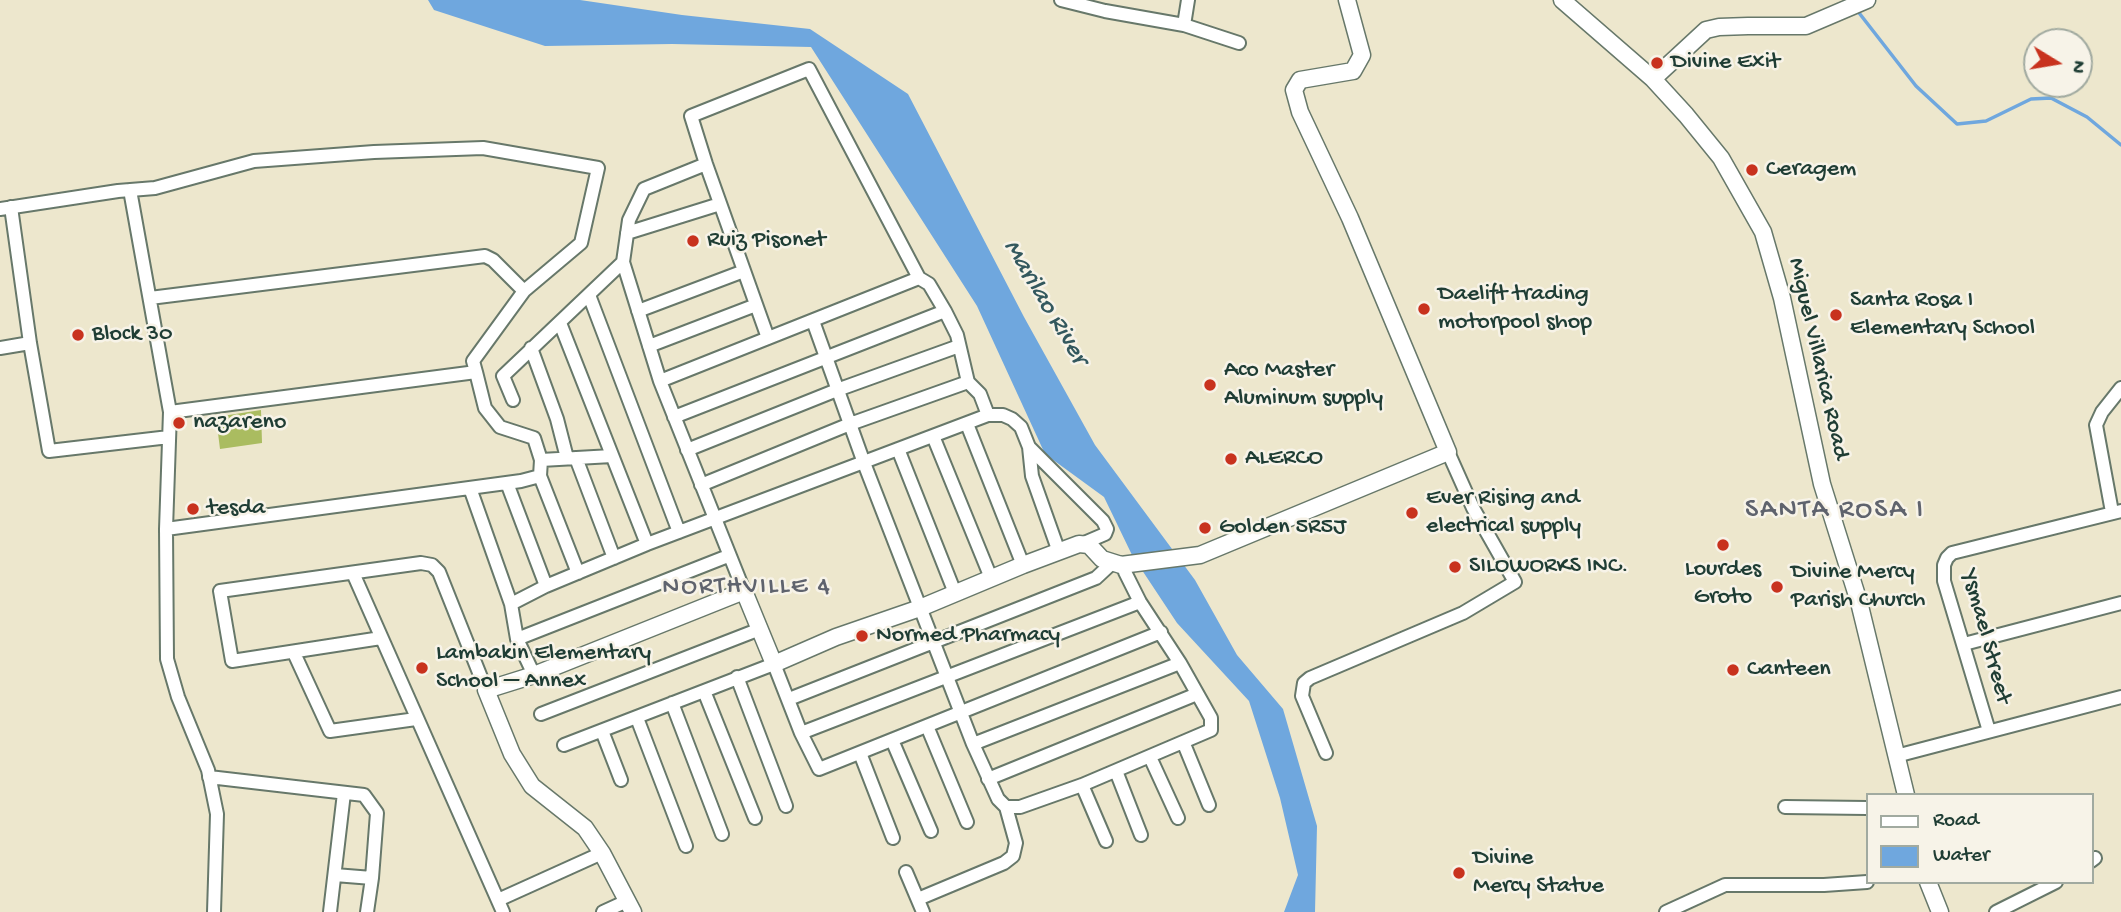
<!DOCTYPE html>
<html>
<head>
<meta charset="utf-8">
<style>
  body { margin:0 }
  #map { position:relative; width:2121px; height:912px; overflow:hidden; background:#ede7cd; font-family:"Gochi Hand",sans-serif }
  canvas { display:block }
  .legend { position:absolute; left:1866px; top:793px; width:228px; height:91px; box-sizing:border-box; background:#f7f3e8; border:2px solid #a1aaa0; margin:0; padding:9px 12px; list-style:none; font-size:21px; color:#1f3d34 }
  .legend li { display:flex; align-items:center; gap:14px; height:35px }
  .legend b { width:35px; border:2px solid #a1aaa0 }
  .north { position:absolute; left:2023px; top:28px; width:70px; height:70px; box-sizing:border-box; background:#f7f3e8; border:2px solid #a1aaa0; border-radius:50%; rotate:101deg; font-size:19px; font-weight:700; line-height:28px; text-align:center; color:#1f3d34 }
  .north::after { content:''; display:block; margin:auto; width:24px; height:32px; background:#c8321e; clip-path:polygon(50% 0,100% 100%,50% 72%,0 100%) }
</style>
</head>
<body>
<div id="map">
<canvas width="2121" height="912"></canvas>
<ul class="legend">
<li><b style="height:9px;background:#fff"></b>Road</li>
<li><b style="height:19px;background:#6fa7de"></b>Water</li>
</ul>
<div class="north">N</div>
</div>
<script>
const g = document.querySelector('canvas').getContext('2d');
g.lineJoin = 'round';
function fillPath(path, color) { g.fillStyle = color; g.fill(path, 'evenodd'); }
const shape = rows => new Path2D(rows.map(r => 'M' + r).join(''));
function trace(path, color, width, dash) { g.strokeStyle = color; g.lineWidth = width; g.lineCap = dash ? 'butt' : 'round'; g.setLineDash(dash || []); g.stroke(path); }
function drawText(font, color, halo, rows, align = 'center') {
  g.font = font + ' "Gochi Hand",sans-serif'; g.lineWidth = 5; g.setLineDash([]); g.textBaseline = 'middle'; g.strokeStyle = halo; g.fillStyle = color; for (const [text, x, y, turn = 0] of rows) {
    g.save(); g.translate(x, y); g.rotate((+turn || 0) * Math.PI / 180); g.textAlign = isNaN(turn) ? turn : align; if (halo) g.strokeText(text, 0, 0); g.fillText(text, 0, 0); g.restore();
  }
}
fillPath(shape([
  [261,410,262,443,220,449,216,417]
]), '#aabc60');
fillPath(shape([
  [428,0,580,0,682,15,810,29,908,94,1024,317,1095,445,1195,580,1237,655,1283,709,1317,826,1315,912,1284,912,1298,875,1280,798,1249,701,1177,623,1132,555,1104,497,1045,454,977,306,811,47,672,44,545,46,434,10]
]), '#6fa7de');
trace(shape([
  [1856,9,1916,86,1957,124,1986,121,2031,99,2051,98,2087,117,2121,145]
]), '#6fa7de', 3.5);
const street = shape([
  [1061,0,1105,11,1184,25,1239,43],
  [1184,25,1188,0],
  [706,164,644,189,629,220,623,262,660,381,744,591],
  [130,190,170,412,166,529,167,659,178,697,208,770,217,814,214,912],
  [11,207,30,343,49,451,169,437],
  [0,209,118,191,155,188,254,161,374,152,483,148,598,168,581,243,524,291,473,361,476,372,170,412],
  [627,233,720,204],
  [589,295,679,532],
  [150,298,485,256,493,260,524,291],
  [638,311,744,271],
  [813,321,864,463,973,744,998,799,1006,807,1020,807,1082,785,1211,730,1211,718,1180,663,1140,602,1125,572],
  [560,323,647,544],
  [768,338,706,164,691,116,809,69,919,278],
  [649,346,756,305],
  [0,348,30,343],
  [531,348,557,419,567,458],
  [476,372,485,408,500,427,534,438,541,460],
  [660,381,919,278,929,284,945,311,957,335,968,382,980,394,988,415],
  [513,400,503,376,623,262],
  [674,417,945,311],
  [967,424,1023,565],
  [933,436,991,578],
  [1029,447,1032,476,1059,552],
  [898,449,955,593],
  [687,450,837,390,959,346],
  [576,458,614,558],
  [540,476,578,573],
  [507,483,546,586],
  [701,485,850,424,968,382],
  [470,488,511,604,517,639,534,675],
  [2112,512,2096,425,2102,412,2121,388],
  [166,529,521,481,540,476,541,460,612,456],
  [353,573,503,912],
  [511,604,546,586,647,544,988,415,1003,415,1012,419,1021,427,1029,447,1103,521,1107,529,1105,534,1084,543],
  [381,638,232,661,220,591,421,563,432,565,439,572,486,690],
  [517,639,728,556],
  [1964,644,2121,603],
  [294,653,330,731,416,719],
  [737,677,786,806],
  [704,691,755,818],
  [789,699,1096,578,1111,564],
  [672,703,722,834],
  [541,714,760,629],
  [637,718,686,846],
  [927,726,967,822],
  [602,731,621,780],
  [1989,731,1944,581,1944,565,1947,558,1952,553,2121,511],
  [801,733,1140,602],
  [892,740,931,831],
  [973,744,1180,663],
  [1184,744,1209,805],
  [564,745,774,664,801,733,819,769,1161,632],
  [860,753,893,838],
  [1326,753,1302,696,1304,683,1310,678,1463,613,1515,582,1473,508,1448,452],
  [1896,756,2121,697],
  [1150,757,1178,818],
  [1116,771,1141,835],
  [209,777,364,795,377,813,372,878,335,875],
  [988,779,1197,694],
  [1082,785,1106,841],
  [1785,807,1867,808],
  [2091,861,2095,858],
  [906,872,923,912],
  [918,899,1004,863,1013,856,1016,843,1006,807],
  [498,900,602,853],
  [330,912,344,793],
  [367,912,372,878],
  [603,912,627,901],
  [1666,912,1725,885,1824,885,1867,882],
  [1996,912,2056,882]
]);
const secondary = shape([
  [1562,0,1653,79,1686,115,1721,158,1763,232,1782,298,1822,484,1859,602,1906,795],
  [1653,79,1706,30,1719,27,1748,26,1806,26,1867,0],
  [1928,882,1940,912],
  [633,912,602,853,585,828,532,786,512,754,486,690,534,675,744,591,774,664,836,637,920,608,1023,565,1079,544,1089,545,1102,559,1121,565,1200,555,1448,452,1350,218,1300,112,1294,90,1300,80,1353,71,1362,55,1347,0]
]);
trace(street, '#67786a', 16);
trace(secondary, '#67786a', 19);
trace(street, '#fff', 12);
trace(secondary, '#fff', 16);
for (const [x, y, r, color] of [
  [1657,63,7,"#c8321e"],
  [1752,170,7,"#c8321e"],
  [693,241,7,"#c8321e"],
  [1424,309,7,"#c8321e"],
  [1836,315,7,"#c8321e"],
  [78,335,7,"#c8321e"],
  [1210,385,7,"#c8321e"],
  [179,423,7,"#c8321e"],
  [1231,459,7,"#c8321e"],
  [193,509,7,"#c8321e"],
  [1412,513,7,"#c8321e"],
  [1205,528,7,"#c8321e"],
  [1723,545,7,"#c8321e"],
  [1455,567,7,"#c8321e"],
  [1777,587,7,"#c8321e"],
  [862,636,7,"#c8321e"],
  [422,668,7,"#c8321e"],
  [1733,670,7,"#c8321e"],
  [1459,873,7,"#c8321e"]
]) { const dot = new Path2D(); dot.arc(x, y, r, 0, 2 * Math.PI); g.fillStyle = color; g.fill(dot); trace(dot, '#f7f3e8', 2.5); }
drawText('24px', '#1f3d34', '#f7f3e8', [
  ["Divine Exit",1671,63],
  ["Ceragem",1766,170],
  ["Ruiz Pisonet",707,241],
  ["Daelift trading",1438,295],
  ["motorpool shop",1438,323],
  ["Santa Rosa I",1850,301],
  ["Elementary School",1850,329],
  ["Block 30",92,335],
  ["Aco Master",1224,371],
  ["Aluminum supply",1224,399],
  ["nazareno",193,423],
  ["ALERCO",1245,459],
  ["Ever Rising and",1426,499],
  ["electrical supply",1426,527],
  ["tesda",207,509],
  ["Golden 5R5J",1219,528],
  ["SILOWORKS INC.",1469,567],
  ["Lourdes",1723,570,"center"],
  ["Groto",1723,598,"center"],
  ["Divine Mercy",1791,573],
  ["Parish Church",1791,601],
  ["Normed Pharmacy",876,636],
  ["Lambakin Elementary",436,654],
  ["School – Annex",436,682],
  ["Canteen",1747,670],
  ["Divine",1473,859],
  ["Mercy Statue",1473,887]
], 'left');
drawText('24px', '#1f3d34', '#f7f3e8', [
  ["Miguel Villarica Road",1817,359,77],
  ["Ysmael Street",1985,637,75]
]);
drawText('italic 26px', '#33585e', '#f7f3e8', [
  ["Marilao River",1044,303,59]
]);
g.letterSpacing = '2px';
drawText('26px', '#5f636d', '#f7f3e8', [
  ["NORTHVILLE 4",747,588]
]);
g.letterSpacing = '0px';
g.letterSpacing = '2px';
drawText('28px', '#5f636d', '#f7f3e8', [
  ["SANTA ROSA I",1835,512]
]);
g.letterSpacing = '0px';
</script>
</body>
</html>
